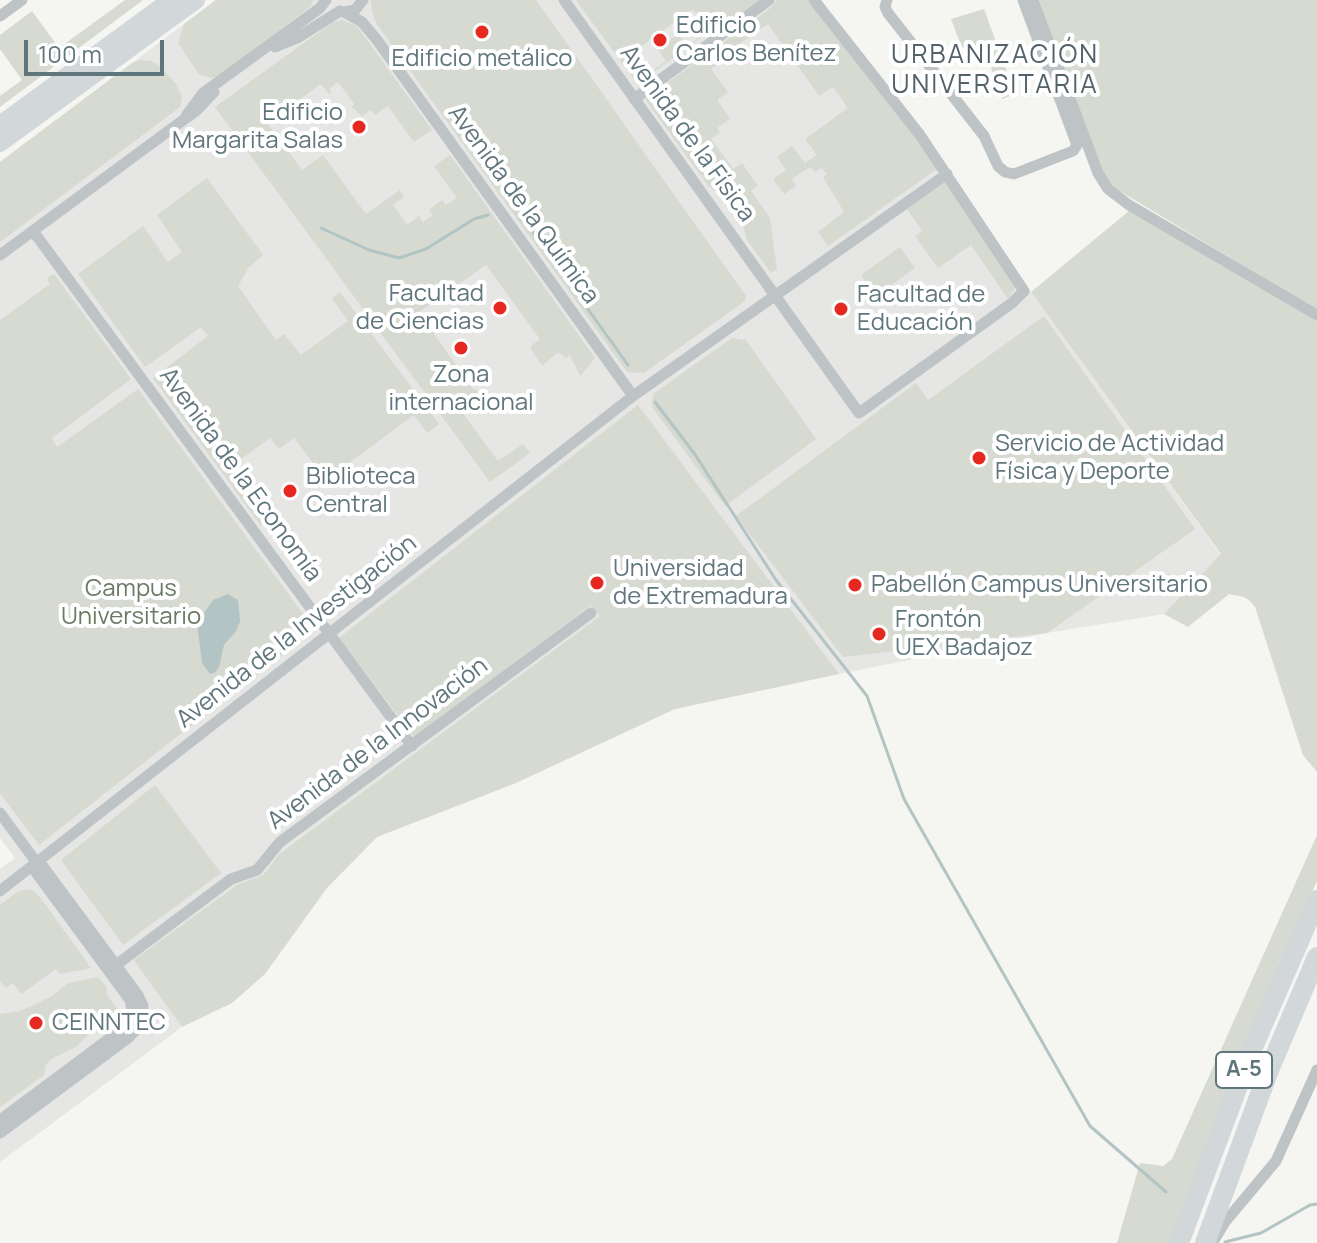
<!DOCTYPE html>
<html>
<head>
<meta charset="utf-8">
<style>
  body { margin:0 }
  #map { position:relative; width:1317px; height:1243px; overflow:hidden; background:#f5f5f1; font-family:Manrope,sans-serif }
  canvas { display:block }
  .scale { position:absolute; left:24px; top:40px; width:140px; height:36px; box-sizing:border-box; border:4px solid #60767d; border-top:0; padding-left:10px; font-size:24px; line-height:28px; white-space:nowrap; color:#60767d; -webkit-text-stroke:6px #fff; paint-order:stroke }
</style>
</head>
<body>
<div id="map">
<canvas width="1317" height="1243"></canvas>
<div class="scale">100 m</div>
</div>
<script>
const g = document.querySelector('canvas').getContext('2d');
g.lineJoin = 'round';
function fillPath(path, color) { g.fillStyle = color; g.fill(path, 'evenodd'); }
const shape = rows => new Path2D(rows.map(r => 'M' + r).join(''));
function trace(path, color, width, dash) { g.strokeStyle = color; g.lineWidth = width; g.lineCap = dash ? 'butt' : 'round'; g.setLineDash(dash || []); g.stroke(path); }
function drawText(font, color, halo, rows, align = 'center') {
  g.font = font + ' Manrope,sans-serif'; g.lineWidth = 8; g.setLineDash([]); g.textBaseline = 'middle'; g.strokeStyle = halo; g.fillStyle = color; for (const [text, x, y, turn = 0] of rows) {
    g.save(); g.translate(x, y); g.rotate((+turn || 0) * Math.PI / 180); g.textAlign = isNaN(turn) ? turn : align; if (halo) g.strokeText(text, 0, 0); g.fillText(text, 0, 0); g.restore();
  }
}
fillPath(shape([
  [216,0,819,0,926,136,1031,292,1221,555,1164,614,1047,633,767,688,675,709,606,612,279,854,263,875,238,884,135,960,182,1027,0,1162,0,869,15,858,0,838,0,162]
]), '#e6e6e5');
fillPath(shape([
  [125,0,143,0,0,107,0,96,22,80,0,49,0,35,32,11,59,48],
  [216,0,313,0,310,7,220,76,210,78,199,74,178,43,184,24],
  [371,0,536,0,746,296,745,301,644,373,627,372,376,23,372,12],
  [576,0,764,0,721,32,719,24,710,31,644,79,648,85,642,90],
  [693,9,709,30,688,46,678,34,658,49,666,61,644,76,629,55],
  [777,0,808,0,916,137,937,169,828,246,818,232,844,212,823,177,827,174,822,168,815,172,810,167,792,179,796,186,784,194,773,179,786,170,777,157,792,146,805,163,817,155,805,139,848,108,833,87,819,96,768,24,732,49,734,53,711,69,728,92,717,100,730,119,717,128,720,132,711,139,733,169,742,163,758,186,751,191,770,218,777,269,771,273,747,240,742,221,725,197,709,187,645,99,768,10],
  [1039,0,1317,0,1317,310,1113,187,1100,167],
  [984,9,1015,94,1002,99,990,64,981,66,973,44,962,48,951,19],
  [342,20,357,26,432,130,414,142,388,106,375,115,371,110,362,116,352,107,354,104,338,82,329,89,331,92,329,94,321,84,267,123,302,170,323,155,366,214,400,190,404,197,393,205,407,225,419,216,423,222,433,215,429,210,442,200,446,205,457,198,434,166,450,155,595,358,580,376,570,355,566,358,558,352,542,366,530,347,540,339,486,265,419,312,472,388,479,391,458,407,498,461,523,444,530,453,490,482,215,107,333,22],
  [140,60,151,61,160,66,176,84,182,97,180,107,0,242,0,162,132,63],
  [207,178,263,255,249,267,238,286,276,340,284,334,301,355,348,321,332,298,340,292,439,424,427,433,414,415,326,480,294,438,279,449,270,438,229,468,268,520,261,526,153,378,208,336,201,327,145,367,78,274,143,226,168,262,182,252,157,215],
  [946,182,1016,286,1008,299,971,245,938,268,915,236,922,231,907,209],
  [1129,211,1317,321,1317,772,1303,755,1255,607,1250,601,1244,597,1229,594,1188,627,1164,614,1221,554,1031,292],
  [900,247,915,268,876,296,861,275],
  [54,274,131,379,52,438,57,447,138,389,314,629,39,845,0,793,0,320,50,284,47,278],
  [1044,316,1195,529,1047,633,843,657,736,516,916,383,928,400],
  [732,338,746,340,816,439,725,506,652,407,653,394],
  [638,405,839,674,675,709,516,783,377,837,327,888,265,974,232,1003,182,1027,134,960,238,884,263,875,279,854,600,616,591,605,414,737,339,638],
  [155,785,221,873,123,945,61,860],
  [1317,835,1317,881,1279,962,1170,1243,1117,1243,1140,1163,1163,1166,1172,1159],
  [31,889,40,897,91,968,60,974,56,969,21,994,13,983,6,988,0,981,0,905,19,891],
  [98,977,107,987,107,995,117,1009,117,1016,93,1030,76,1047,53,1058,46,1064,44,1075,0,1107,0,1014,21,1011,52,996,68,983]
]), '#d6dad0');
fillPath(shape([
  [228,594,238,600,240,621,236,631,224,645,219,667,214,673,210,674,202,663,197,623,213,600]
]), '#b3c4c5');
trace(shape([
  [520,218,528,225,558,267],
  [321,228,369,250,399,258,426,249,474,219,488,215],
  [565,277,628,365],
  [655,402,694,453,776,580,867,696,904,799,1090,1126,1166,1192],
  [1225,1242,1261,1233,1310,1205,1317,1204]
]), '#b3c4c5', 3);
trace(shape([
  [564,0,859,413,1012,303,1024,291,920,135,814,0],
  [887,0,885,7,888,13,984,136,998,166,1005,172,1014,174,1073,151,1077,145,1023,0],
  [1033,0,1098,173,1108,189,1129,205,1317,315],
  [344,12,362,22,377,40,633,396],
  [345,12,355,10,363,0],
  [0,16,22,0],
  [275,47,297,38,340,11],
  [634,99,769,0],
  [186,116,203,93,320,8,326,0],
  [33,231,412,746],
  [0,255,197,110,214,92],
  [0,813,37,863],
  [0,891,633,396,947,174],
  [116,965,231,879,257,870,280,842,591,613],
  [0,1120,125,1027,133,1014,130,1000,32,867],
  [0,1133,128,1038,136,1030,143,1017,143,1006,138,995,39,861],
  [1213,1242,1225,1222,1276,1161,1317,1070]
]), '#bec4c6', 11);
trace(shape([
  [0,125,171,0],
  [0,143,196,0]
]), '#d2d8da', 18);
trace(shape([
  [1179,1243,1250,1054,1317,900],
  [1205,1243,1269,1070,1317,957]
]), '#d2d8da', 20);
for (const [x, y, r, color] of [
  [482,32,8,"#e62920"],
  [660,40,8,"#e62920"],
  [359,127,8,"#e62920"],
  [500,308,8,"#e62920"],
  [841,309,8,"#e62920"],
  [461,348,8,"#e62920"],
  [979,458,8,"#e62920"],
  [290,491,8,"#e62920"],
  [597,583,8,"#e62920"],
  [855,585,8,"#e62920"],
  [879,634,8,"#e62920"],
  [36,1023,8,"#e62920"]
]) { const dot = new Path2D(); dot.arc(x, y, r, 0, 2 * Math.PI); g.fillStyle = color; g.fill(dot); trace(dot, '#fff', 3); }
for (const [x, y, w] of [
  [1244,1070,56]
]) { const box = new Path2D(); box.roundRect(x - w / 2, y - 18, w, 36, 6); g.fillStyle = '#fff'; g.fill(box); trace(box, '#60767d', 2); }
drawText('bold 22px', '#60767d', null, [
  ["A-5",1244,1070]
]);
drawText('24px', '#60767d', '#fff', [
  ["Edificio",676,26],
  ["Carlos Benítez",676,54],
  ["Edificio metálico",482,59,"center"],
  ["Edificio",343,113,"right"],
  ["Margarita Salas",343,141,"right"],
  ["Facultad",484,294,"right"],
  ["de Ciencias",484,322,"right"],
  ["Facultad de",857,295],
  ["Educación",857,323],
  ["Zona",461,375,"center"],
  ["internacional",461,403,"center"],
  ["Servicio de Actividad",995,444],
  ["Física y Deporte",995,472],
  ["Biblioteca",306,477],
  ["Central",306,505],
  ["Universidad",613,569],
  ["de Extremadura",613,597],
  ["Pabellón Campus Universitario",871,585],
  ["Frontón",895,620],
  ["UEX Badajoz",895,648],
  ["CEINNTEC",52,1023]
], 'left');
drawText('24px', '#60767d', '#fff', [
  ["Avenida de la Física",687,134,54],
  ["Avenida de la Química",523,205,54],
  ["Avenida de la Economía",240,475,54],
  ["Avenida de la Investigación",297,632,-38],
  ["Avenida de la Innovación",378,744,-37]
]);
drawText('24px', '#6c7a63', '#fff', [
  ["Campus",131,589],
  ["Universitario",131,617]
]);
g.letterSpacing = '2px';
drawText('26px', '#526268', '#fff', [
  ["URBANIZACIÓN",995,56],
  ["UNIVERSITARIA",995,86]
]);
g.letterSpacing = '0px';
</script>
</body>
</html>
